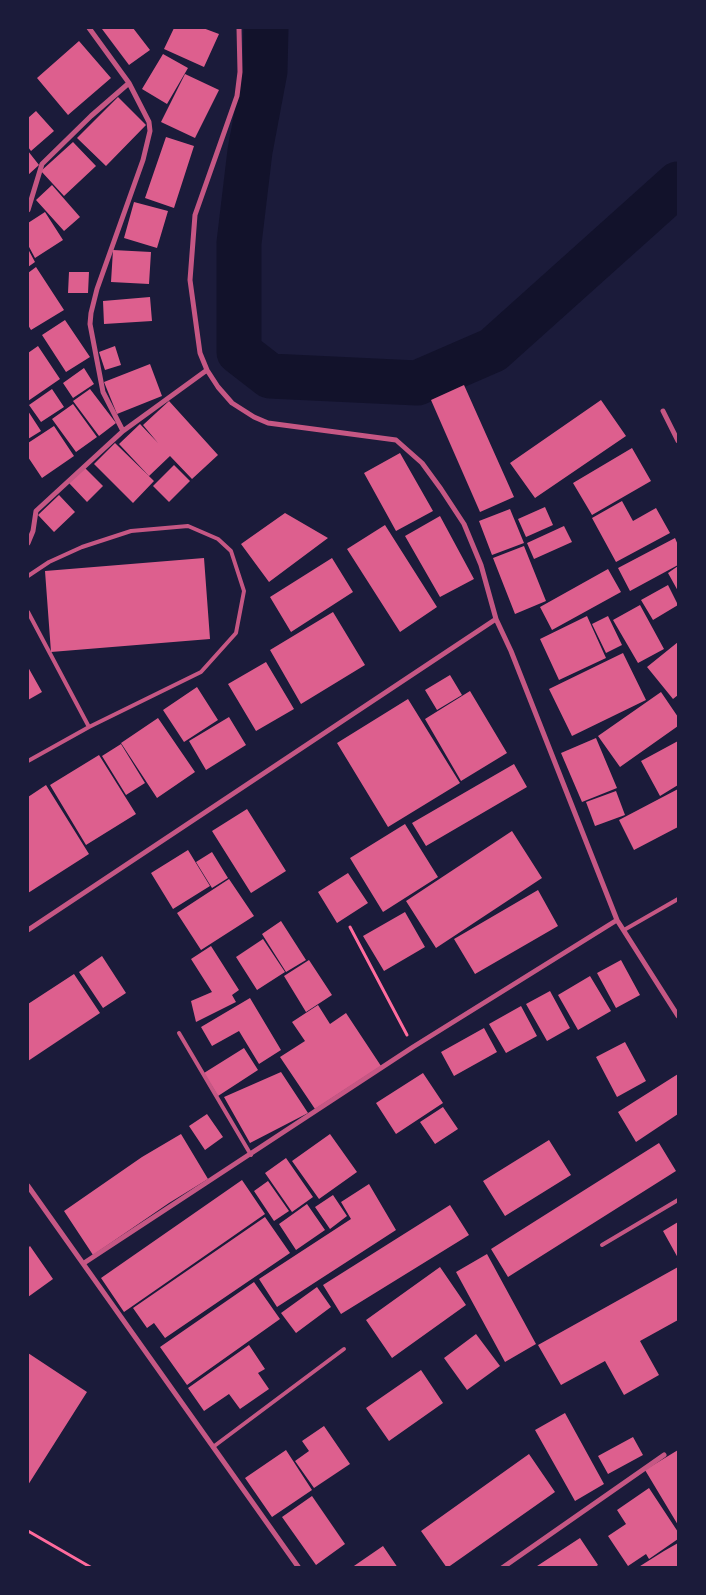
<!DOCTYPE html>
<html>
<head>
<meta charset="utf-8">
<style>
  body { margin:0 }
  #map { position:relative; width:706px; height:1595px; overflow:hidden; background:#1b1b3a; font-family:Cabin,sans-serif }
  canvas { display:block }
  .frame { position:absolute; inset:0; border:29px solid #1b1b3a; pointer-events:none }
</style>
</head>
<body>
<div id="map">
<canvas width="706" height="1595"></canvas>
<div class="frame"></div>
</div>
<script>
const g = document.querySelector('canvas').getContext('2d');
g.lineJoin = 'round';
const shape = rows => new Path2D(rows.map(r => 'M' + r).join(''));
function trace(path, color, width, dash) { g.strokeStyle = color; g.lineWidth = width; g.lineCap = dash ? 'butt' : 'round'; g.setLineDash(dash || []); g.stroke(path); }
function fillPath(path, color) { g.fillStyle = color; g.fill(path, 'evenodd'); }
trace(shape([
  [266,28,265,71,250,151,239,243,239,352,270,376,417,383,493,350,678,184]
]), '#12122b', 45);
fillPath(shape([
  [103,28,133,28,150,50,129,65,102,29],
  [174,28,203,28,219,34,204,67,164,49],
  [79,41,111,78,68,115,37,78],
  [163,54,188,68,167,104,142,89],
  [185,74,219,90,195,138,161,122],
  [118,97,146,125,106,166,77,138],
  [36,111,54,131,31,151,28,147,28,118],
  [166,137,194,146,174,208,145,198],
  [73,142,96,166,64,196,41,171],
  [28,151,39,165,28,175],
  [52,185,80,217,64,231,36,200],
  [134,202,168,211,157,248,124,238],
  [45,212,63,240,35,258,28,245,28,223],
  [28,249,35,262,28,267],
  [113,250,151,252,149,284,111,282],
  [36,267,64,310,31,330,28,325,28,273],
  [69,272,89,272,88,293,68,293],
  [150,297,152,321,104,324,103,301],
  [65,320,90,357,66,372,42,335],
  [38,346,60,379,28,401,28,353],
  [115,346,121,365,105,370,99,352],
  [150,364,162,396,117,414,104,382],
  [84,368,94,384,73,398,63,383],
  [464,385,514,497,480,512,431,400],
  [52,389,64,407,41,422,29,405],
  [90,389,116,423,99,436,73,401],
  [601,400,626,436,535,498,510,463],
  [169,401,218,455,192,479,170,456,149,476,119,444,140,424,158,443,143,425],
  [73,404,97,437,76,452,52,419],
  [28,411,41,431,28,439],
  [54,426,74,456,42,478,28,457,28,443],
  [115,443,154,481,133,503,94,464],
  [632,448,651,481,592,515,573,483],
  [400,453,433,511,396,531,364,473],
  [174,465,190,481,169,502,153,486],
  [85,468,103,486,87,502,69,483],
  [59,495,75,512,54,532,38,515],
  [622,501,633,521,656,508,670,533,616,562,592,518],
  [545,507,553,525,526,537,518,519],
  [510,509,524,543,492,555,479,521],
  [285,513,328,538,269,582,241,544],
  [440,516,474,579,440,597,405,536],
  [385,525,437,607,400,632,347,549],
  [564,526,572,542,534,559,527,543],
  [675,538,678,545,678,565,630,591,618,568],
  [524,546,546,601,515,614,493,558],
  [204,558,210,639,51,652,45,571],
  [332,558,353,592,291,632,270,597],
  [678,566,678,591,668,573],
  [608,569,621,592,552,630,540,607],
  [668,585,678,605,653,620,641,600],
  [640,605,664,649,638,663,613,620],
  [333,612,365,665,301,704,270,650],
  [587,616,606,658,559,680,540,639],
  [608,616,622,645,606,653,592,624],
  [678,642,678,695,673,699,647,667],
  [623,653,646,700,572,736,549,689],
  [266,662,294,709,256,731,228,684],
  [28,667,42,692,28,700],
  [450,675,462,695,437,710,425,690],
  [197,687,218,720,184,742,163,710],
  [470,691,507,753,461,781,425,719],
  [661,692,678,717,678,726,620,767,598,736],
  [408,699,460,783,388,827,337,743],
  [229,717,246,745,206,770,189,741],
  [158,718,195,772,157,798,121,743],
  [596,738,617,788,582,802,561,753],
  [678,741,678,785,660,796,641,761],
  [121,744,145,783,126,795,102,756],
  [99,755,136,814,86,845,50,785],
  [514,764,527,787,426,846,412,823],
  [46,785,89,854,28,893,28,797],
  [678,789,678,827,634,850,619,820],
  [616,791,625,815,595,826,586,802],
  [247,809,286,871,251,893,212,831],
  [405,824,438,877,383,912,350,858],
  [512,831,542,878,436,948,406,901],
  [188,850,210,886,173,909,151,873],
  [212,852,228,878,212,888,196,862],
  [348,873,368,903,337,923,318,892],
  [229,879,254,916,201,950,177,913],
  [538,890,558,926,475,974,454,939],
  [405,912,425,947,384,971,363,936],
  [281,921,306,960,286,972,262,934],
  [263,939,285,972,257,990,236,957],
  [211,946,239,990,232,995,236,1002,196,1022,191,1001,212,992,191,959],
  [102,956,126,993,103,1008,79,972],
  [309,960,332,995,306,1012,284,976],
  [621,960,640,995,616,1008,597,973],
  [74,974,100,1013,28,1061,28,1004],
  [590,976,611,1011,578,1030,558,995],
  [550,991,570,1028,547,1041,526,1004],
  [250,998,281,1050,259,1064,239,1031,212,1046,201,1027],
  [318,1005,330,1024,346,1013,381,1066,315,1109,280,1057,305,1041,292,1022],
  [521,1006,537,1036,506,1053,489,1024],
  [484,1028,497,1052,454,1076,441,1052],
  [625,1042,646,1081,617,1097,596,1057],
  [244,1048,258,1070,218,1096,204,1073],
  [281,1072,308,1113,250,1143,224,1097],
  [423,1073,443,1103,396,1134,376,1103],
  [678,1074,678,1114,636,1142,618,1112],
  [443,1107,458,1129,435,1144,420,1122],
  [207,1114,223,1137,205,1150,189,1126],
  [181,1134,208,1179,169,1203,93,1255,64,1211,142,1157],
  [330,1134,357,1172,319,1199,292,1161],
  [549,1140,571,1175,505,1216,483,1181],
  [659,1143,676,1171,508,1277,491,1249],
  [286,1158,313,1197,292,1212,265,1173],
  [242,1180,265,1214,124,1312,101,1278],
  [268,1181,289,1211,274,1221,254,1191],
  [369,1184,396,1230,277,1307,259,1279,351,1219,341,1202],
  [333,1195,347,1216,330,1229,315,1207],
  [307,1204,325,1230,296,1250,279,1224],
  [450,1205,469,1235,341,1314,323,1285],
  [265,1217,290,1253,165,1338,154,1323,147,1328,133,1308],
  [678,1222,678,1258,663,1231],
  [30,1246,53,1279,28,1297,28,1248],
  [487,1254,536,1344,505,1362,456,1272],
  [440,1267,466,1305,392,1358,366,1320],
  [678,1267,678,1320,640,1341,659,1375,624,1395,605,1361,561,1385,538,1345],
  [254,1282,280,1319,187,1385,160,1347],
  [317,1287,331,1307,296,1333,281,1313],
  [476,1334,500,1366,467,1390,444,1358],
  [249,1345,265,1369,258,1373,269,1389,240,1409,229,1394,204,1411,188,1388],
  [28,1353,87,1392,28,1485],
  [421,1370,443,1403,389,1441,366,1408],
  [565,1413,604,1484,575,1501,535,1430],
  [324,1426,350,1464,314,1488,295,1461,309,1451,302,1441],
  [633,1437,643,1455,608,1474,598,1456],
  [286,1450,312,1490,272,1517,245,1478],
  [678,1450,678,1525,645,1470],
  [529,1454,555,1492,447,1568,421,1531],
  [649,1488,678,1532,678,1539,649,1559,646,1554,628,1566,608,1536,626,1524,617,1510],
  [312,1496,345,1544,316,1565,282,1517],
  [580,1538,598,1565,594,1568,534,1568],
  [678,1543,678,1568,637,1568,664,1551],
  [383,1546,398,1568,351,1568]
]), '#dd5f8e');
trace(shape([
  [350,927,407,1035],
  [28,1531,92,1568]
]), '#ff6b9d', 3);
trace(shape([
  [28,576,49,562,82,547,131,531,188,526,218,539,231,551,244,591,236,633,201,672,89,727,28,761],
  [28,612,89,727],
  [624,930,678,899],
  [179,1033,251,1155],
  [602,1245,678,1200],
  [213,1447,344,1349]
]), '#c65784', 4);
trace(shape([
  [239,28,240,72,237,96,195,215,190,280,200,353,207,370,218,387,232,403,254,417,268,423,396,440,422,463,441,489,464,524,481,565,496,619,511,651,617,920,678,1016],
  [28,210,42,164,91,116,129,83],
  [663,411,678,441],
  [123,431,207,370],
  [28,543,33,531,36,511,123,431,103,392,90,324,91,313,97,289,143,160,150,131,149,122,129,83,89,28],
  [28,930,496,619],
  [28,1186,299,1568],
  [84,1263,413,1047,617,920],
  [502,1568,664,1455]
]), '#c65784', 5);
</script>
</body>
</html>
